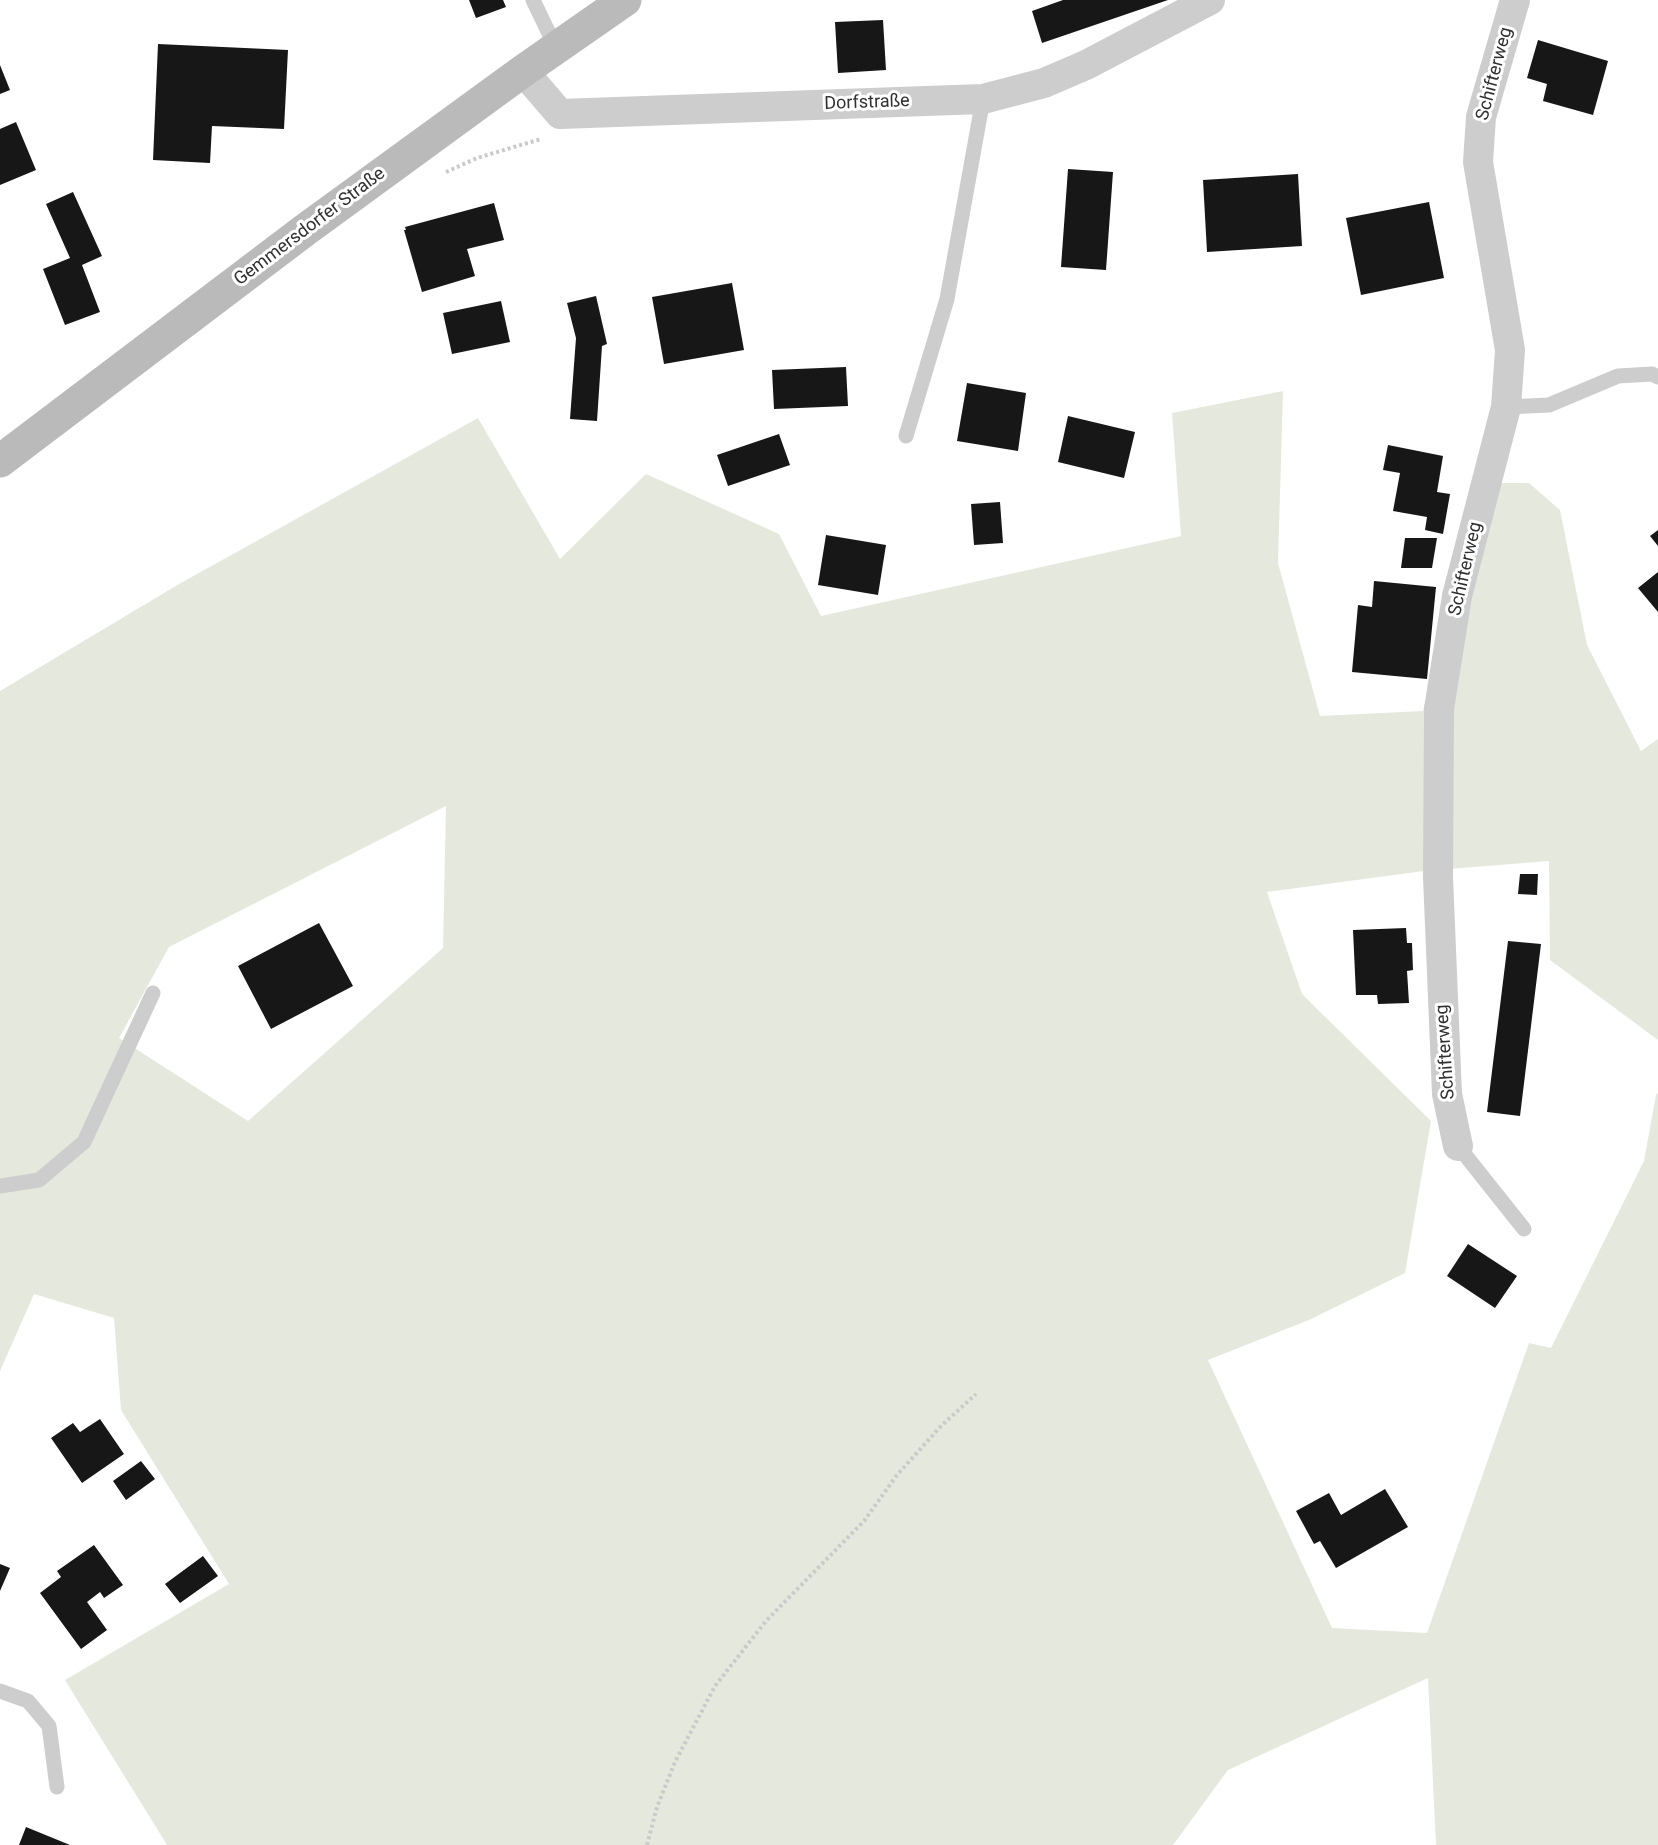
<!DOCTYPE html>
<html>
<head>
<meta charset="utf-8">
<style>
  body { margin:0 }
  canvas { display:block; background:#fff }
</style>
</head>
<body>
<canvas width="1658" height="1845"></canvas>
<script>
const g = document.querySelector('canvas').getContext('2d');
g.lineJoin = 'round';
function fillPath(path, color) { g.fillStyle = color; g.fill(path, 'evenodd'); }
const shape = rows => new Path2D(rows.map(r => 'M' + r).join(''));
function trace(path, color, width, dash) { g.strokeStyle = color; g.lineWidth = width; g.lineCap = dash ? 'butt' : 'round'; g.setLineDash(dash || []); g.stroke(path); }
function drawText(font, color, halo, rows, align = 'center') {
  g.font = font + ' Roboto,sans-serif'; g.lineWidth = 6; g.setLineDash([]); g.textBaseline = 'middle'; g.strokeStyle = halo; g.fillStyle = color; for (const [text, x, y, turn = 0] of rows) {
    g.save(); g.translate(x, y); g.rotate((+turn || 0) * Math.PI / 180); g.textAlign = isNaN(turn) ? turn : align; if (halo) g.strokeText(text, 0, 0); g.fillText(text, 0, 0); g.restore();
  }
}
fillPath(shape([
  [1283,391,1278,563,1320,716,1423,711,1480,483,1529,483,1560,510,1587,645,1641,751,1658,739,1658,1040,1550,960,1549,861,1424,871,1267,892,1302,994,1431,1121,1405,1273,1309,1320,1208,1360,1332,1628,1427,1633,1529,1343,1551,1348,1644,1161,1656,1095,1658,1093,1658,1845,1436,1845,1428,1678,1228,1770,1173,1845,167,1845,65,1680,229,1584,121,1410,114,1318,34,1294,0,1371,0,691,179,584,478,418,560,559,646,474,779,534,821,616,1181,536,1172,413],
  [446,806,443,948,248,1121,119,1038,169,947]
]), '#e5e9dd');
fillPath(shape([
  [469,0,503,0,506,7,476,18],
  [1063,0,1168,0,1042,43,1032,11],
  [883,20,886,70,838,73,835,22],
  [1538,40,1608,61,1593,115,1543,101,1547,84,1527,78],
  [158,44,288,50,284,129,212,126,210,163,153,160],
  [0,65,10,90,0,94],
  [16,122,36,170,0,185,0,129],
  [1068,169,1113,172,1106,270,1061,267],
  [1298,174,1302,246,1207,252,1203,180],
  [73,192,102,256,82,265,100,312,65,325,43,269,70,258,46,204],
  [1429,202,1444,278,1361,295,1346,218],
  [494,203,504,240,467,249,475,276,422,292,404,230,406,230,405,227],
  [732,283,744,350,664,364,652,297],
  [596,296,607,344,602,346,597,421,570,419,576,338,567,303],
  [501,301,510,342,452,354,443,313],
  [846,367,848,406,774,409,772,370],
  [967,383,1026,393,1018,451,957,441],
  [1068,416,1135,432,1124,478,1058,462],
  [779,434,790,465,728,486,717,455],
  [1388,445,1443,456,1437,492,1450,494,1443,534,1425,530,1427,517,1393,511,1400,473,1383,470],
  [1000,502,1003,543,974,545,971,504],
  [1658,530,1658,546,1650,536],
  [826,535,886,545,878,595,818,585],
  [1405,538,1437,538,1432,568,1401,568],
  [1658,572,1658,612,1638,588],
  [1374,581,1436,587,1427,679,1352,672,1358,605,1372,607],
  [1520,874,1538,874,1537,895,1518,894],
  [319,923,353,986,271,1029,238,966],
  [1406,928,1407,943,1412,943,1413,970,1407,971,1409,1003,1378,1004,1377,995,1356,995,1353,930],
  [1508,941,1541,944,1520,1116,1487,1112],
  [1468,1244,1517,1276,1495,1308,1447,1276],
  [100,1419,124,1454,82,1483,51,1438,73,1423,80,1432],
  [141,1461,155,1479,126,1500,113,1481],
  [1385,1489,1408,1527,1336,1568,1320,1541,1314,1544,1296,1511,1329,1493,1341,1515],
  [94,1545,123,1585,104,1598,100,1592,87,1602,107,1630,81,1649,40,1593,61,1577,57,1571],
  [203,1556,218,1576,180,1603,165,1584],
  [0,1564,10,1568,0,1591],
  [26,1827,70,1845,19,1845]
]), '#171717');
trace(shape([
  [446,172,477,158,541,139],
  [647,1845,657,1807,675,1762,715,1686,766,1621,864,1521,897,1475,941,1426,976,1394]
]), '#cacaca', 4, [3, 3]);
trace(shape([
  [533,0,556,48],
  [1506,407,1549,405,1618,376,1652,374,1658,377],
  [906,436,947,299,983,99],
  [1458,1146,1524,1229],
  [0,1186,39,1180,84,1142,153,993],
  [0,1691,28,1701,49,1726,57,1787]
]), '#cdcdcd', 15);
trace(shape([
  [523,71,560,114,983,99,1044,83,1086,65,1210,0],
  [1458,1146,1447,1094,1438,877,1439,709,1457,596,1506,407,1510,350,1478,162,1481,117,1515,0]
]), '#cdcdcd', 30);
trace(shape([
  [0,461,305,230,523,71,625,0]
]), '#bababa', 33);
drawText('18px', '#303030', '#fff', [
  ["Schifterweg",1495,74,-75],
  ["Dorfstraße",867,103,-2],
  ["Gemmersdorfer Straße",310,227,-37],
  ["Schifterweg",1466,569,-77],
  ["Schifterweg",1446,1052,-94]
]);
</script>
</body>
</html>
